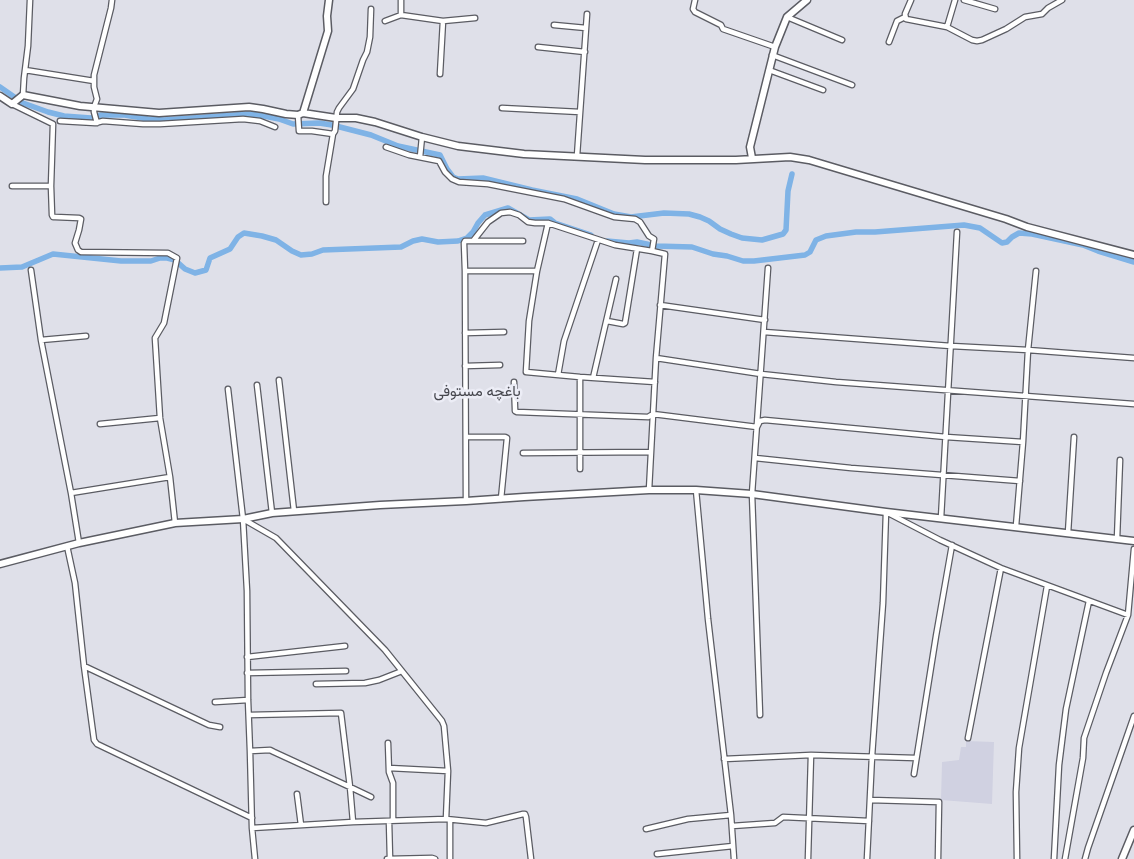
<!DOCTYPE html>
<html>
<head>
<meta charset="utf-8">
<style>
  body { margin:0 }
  canvas { display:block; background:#dfe0e9 }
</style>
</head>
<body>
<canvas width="1134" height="859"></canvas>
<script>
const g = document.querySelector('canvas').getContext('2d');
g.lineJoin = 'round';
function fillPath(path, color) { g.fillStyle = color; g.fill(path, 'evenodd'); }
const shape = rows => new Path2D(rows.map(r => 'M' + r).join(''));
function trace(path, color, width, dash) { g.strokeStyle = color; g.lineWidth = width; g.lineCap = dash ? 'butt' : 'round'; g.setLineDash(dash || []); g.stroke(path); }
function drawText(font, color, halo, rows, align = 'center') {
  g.font = font + ' Roboto,Vazirmatn,sans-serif'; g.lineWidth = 5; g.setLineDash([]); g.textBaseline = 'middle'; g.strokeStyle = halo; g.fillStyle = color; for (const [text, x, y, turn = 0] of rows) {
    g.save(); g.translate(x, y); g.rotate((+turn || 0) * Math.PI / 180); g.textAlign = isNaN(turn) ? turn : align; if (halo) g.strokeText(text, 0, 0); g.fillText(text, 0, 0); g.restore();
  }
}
fillPath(shape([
  [966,741,994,742,992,804,941,800,942,762,959,760,961,747,966,747]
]), '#d0d1e1');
trace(shape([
  [0,87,23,103,48,112,64,116,91,118,101,115,125,115,148,119,164,120,248,114,259,115,279,119,293,124,319,123,332,125,371,135,398,146,440,155,447,169,453,177,458,179,483,178,532,190,577,199,614,214,631,217,664,213,689,214,700,217,709,221,720,229,731,234,742,238,762,240,783,234,786,230,788,191,792,174],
  [607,241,629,243,637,242,656,246,692,247,713,254,727,256,743,261,754,261,805,255,810,252,816,240,826,236,856,232,875,232,964,225,980,228,1002,243,1007,242,1012,237,1019,233,1032,234,1083,245,1098,251,1134,262],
  [0,268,22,267,53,254,121,261,151,261,160,258,167,258,175,260,185,269,195,273,206,270,210,258,230,249,238,237,244,233,262,236,276,240,292,251,301,255,312,254,323,250,401,247,413,241,422,239,438,242,458,241,467,238,473,232,478,223,485,215,508,208,529,220,550,219,555,223,591,235]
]), '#7fb3e6', 5.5);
const street = shape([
  [695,0,693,9,695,12,721,25,723,29,775,47],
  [911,0,905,14,906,19,947,27,972,40,977,41,982,40,1006,29,1025,17,1042,14,1048,8,1062,0],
  [964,0,995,9],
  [401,15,401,0],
  [787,17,842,40],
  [385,21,401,15,443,21,475,18],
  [554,25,586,28],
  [947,27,955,0],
  [889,42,897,21,905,17],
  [538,47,585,52],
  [772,55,852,85],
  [25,70,94,81],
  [769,70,823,90],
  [440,74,443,21],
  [23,95,24,78,28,46,30,0],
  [12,104,53,124,51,186,52,215,53,217,55,217,79,218,81,219,79,230,75,243,78,250,81,252,168,253,177,258,164,323,155,338,160,418,170,477,175,523],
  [502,108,580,112],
  [298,115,299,131,312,131,333,134],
  [60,121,95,123,103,121,143,124,160,124,243,119,260,121,275,127],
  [97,123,94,112,94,107,97,99,94,87,94,75,111,8,112,0],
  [386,147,409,155,439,161,445,172,452,179,459,182,488,184,564,199,614,217,635,219,640,222,649,236,654,239,652,251],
  [577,156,587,14],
  [420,157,422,137],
  [12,186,51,186],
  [326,202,326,176,333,134,335,131,337,112,339,108,353,89,363,60,367,52,370,37,371,9],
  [548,223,537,271,529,321,526,372,580,377,655,382],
  [473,241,523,241],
  [31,270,41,340,71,493,79,543],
  [465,271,537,271],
  [660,305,765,320],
  [607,321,623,324,625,323,637,249],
  [764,332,951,346,1028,350,1134,358],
  [465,333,504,332],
  [41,340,86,336],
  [656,358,761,374,836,382,1134,404],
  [465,366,500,365],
  [558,375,564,341,598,240],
  [593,378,616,279],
  [279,380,294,511],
  [514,382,515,409,515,411,517,412,648,417,653,414,757,427,760,421,765,420,946,437,1023,442],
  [257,385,272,513],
  [228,389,243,519,247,591,248,700,250,751,252,828,255,859],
  [100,424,160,418],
  [466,437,505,437,507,438,501,499],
  [523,453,651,452],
  [755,458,851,468,1020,481],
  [580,469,580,377],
  [696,490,708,619,731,815,734,859],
  [71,493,170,477],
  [466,501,465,271,464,243,465,241,473,241,488,222,501,213,510,212,519,215,528,222,535,223,548,223,615,245,652,251,665,254,656,358,649,490],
  [941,518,957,232],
  [243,519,276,538,385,650,442,721,444,726,448,771,446,819],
  [1016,526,1023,442,1028,350,1036,271],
  [1068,533,1074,437],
  [1117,539,1120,460],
  [67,546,75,583,84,666,94,740,97,744,252,818],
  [247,657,345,646],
  [84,666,209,725,220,727],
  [247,673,346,671],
  [316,684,365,683,379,680,402,671],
  [215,702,248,700],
  [249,715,341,713,350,787,353,822],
  [760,715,752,494,768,268],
  [968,738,1001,568],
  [388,743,389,772,393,783,393,820],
  [250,751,270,750,274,752,350,787,371,797],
  [724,759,811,755,916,758],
  [389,768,448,771],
  [914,774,936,636,952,545],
  [297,794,301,825],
  [870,800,939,802,938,859],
  [389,821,390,859],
  [732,826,775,823,783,817,869,821],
  [252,828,353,822,446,819,486,823,523,814,525,814,526,817,531,859],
  [646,829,688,819,731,815],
  [657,854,733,846],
  [387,859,432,858,435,859],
  [450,859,450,820],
  [808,859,811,755],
  [867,859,872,756,883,603,886,512,940,540,1001,568,1128,615],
  [1017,859,1016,792,1019,748,1047,586],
  [1054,859,1059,765,1066,709,1089,601],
  [1065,859,1083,758,1084,738,1106,673,1128,615,1134,549],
  [1085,859,1088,848,1134,716]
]);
const secondary = shape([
  [0,96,12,104,23,95,80,106,159,113,249,107,263,109,286,114,298,115,303,113,336,118,356,118,375,122,422,137,458,146,524,154,645,160,736,160,790,157,809,160,1006,219,1027,227,1134,255],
  [303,113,328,31,327,16,329,0],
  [752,158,750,147,775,47,787,17,807,0],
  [0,564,79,543,175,523,243,519,272,513,380,505,466,501,524,497,649,490,696,490,752,494,886,512,1134,541],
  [1122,859,1134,830]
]);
trace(street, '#5b5c63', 7);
trace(secondary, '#5b5c63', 9);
trace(street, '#fff', 4.5);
trace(secondary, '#fff', 6);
drawText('15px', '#46474e', '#ecedf6', [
  ["باغچه مستوفی",477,392]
]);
</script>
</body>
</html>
